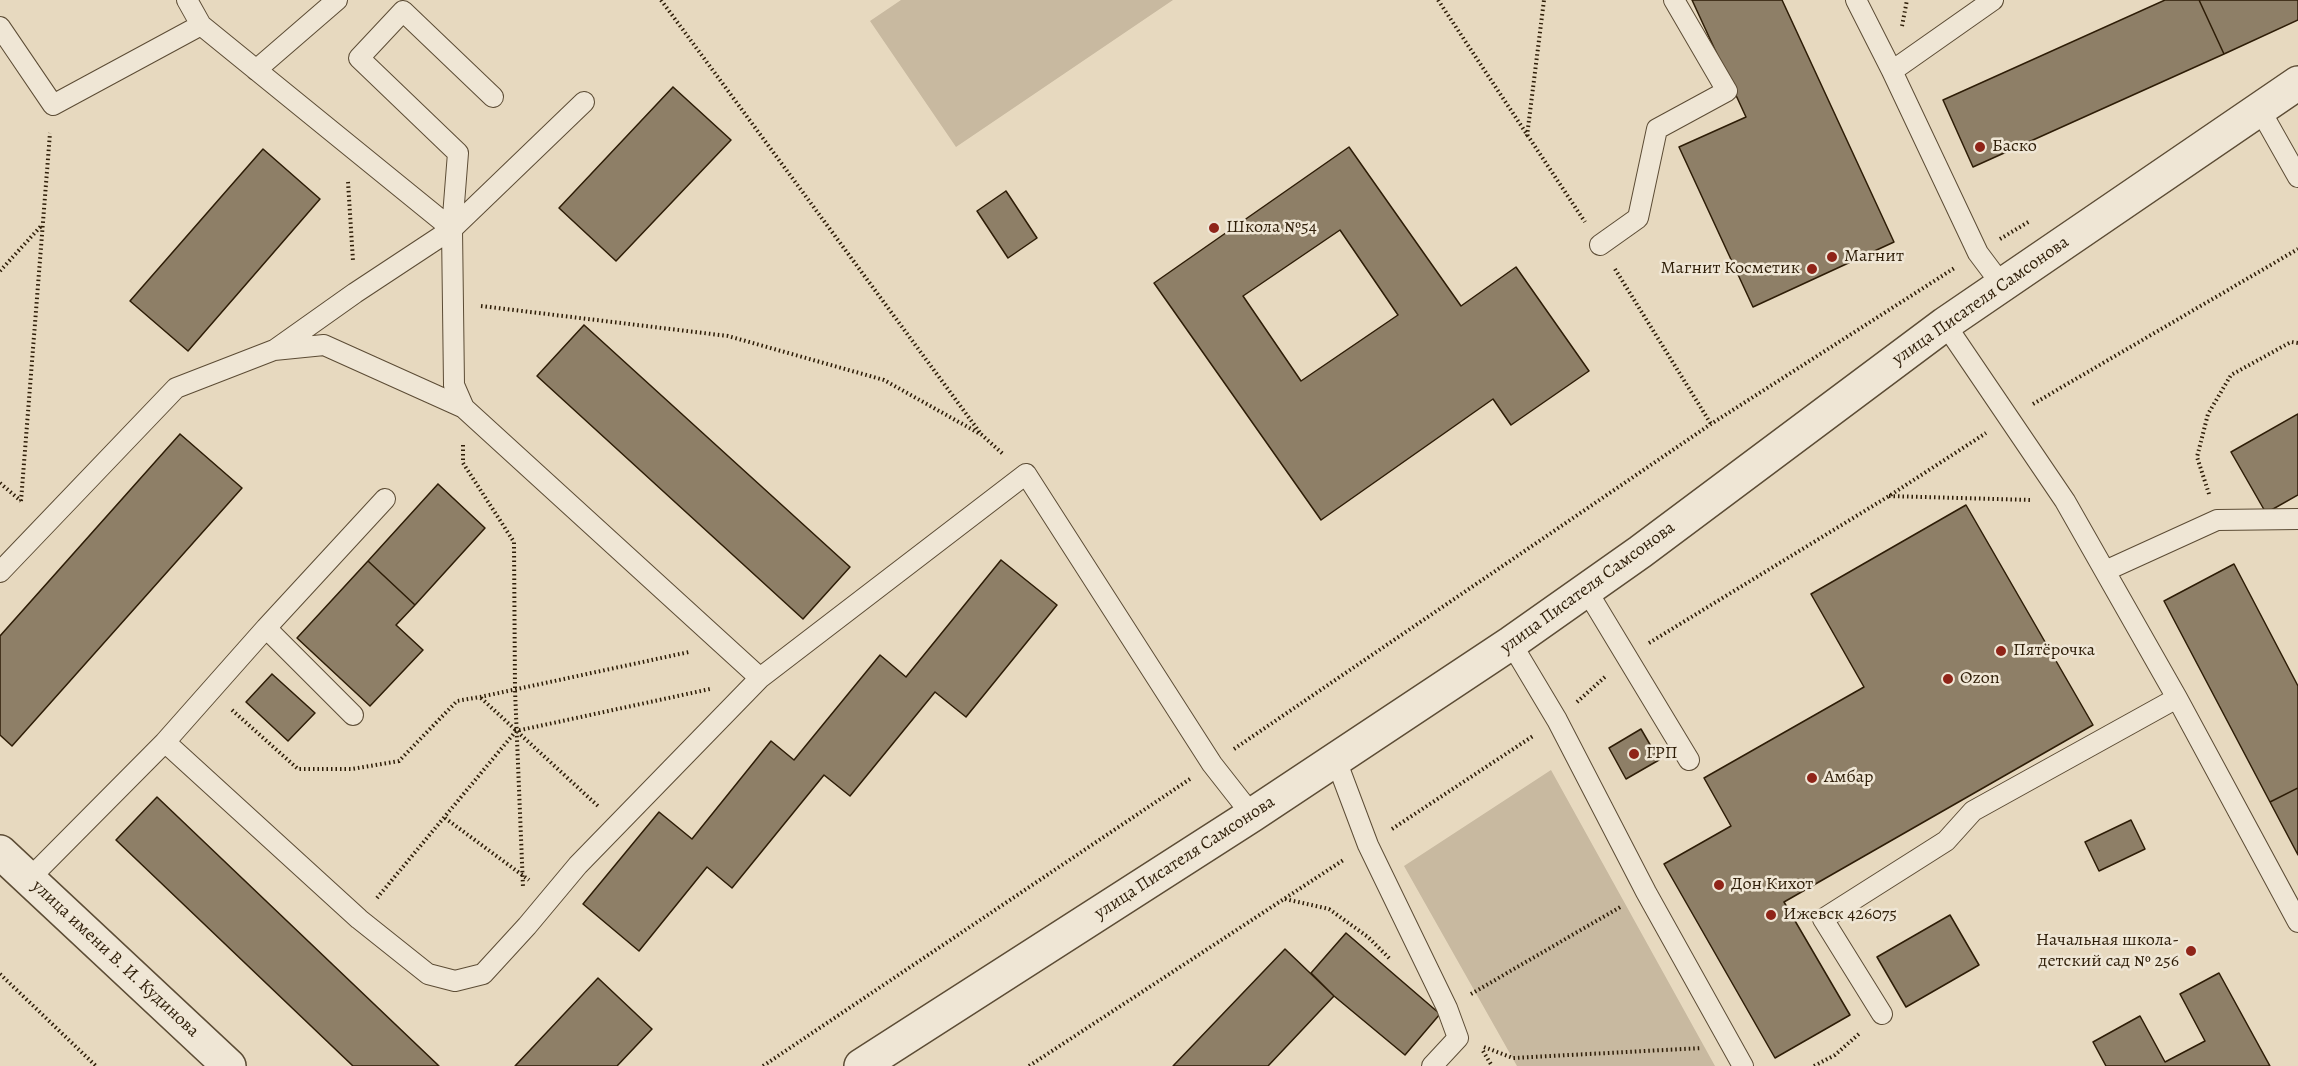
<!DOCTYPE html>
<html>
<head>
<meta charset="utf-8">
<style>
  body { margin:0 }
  canvas { display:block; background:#e7d9bf }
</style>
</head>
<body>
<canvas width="2298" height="1066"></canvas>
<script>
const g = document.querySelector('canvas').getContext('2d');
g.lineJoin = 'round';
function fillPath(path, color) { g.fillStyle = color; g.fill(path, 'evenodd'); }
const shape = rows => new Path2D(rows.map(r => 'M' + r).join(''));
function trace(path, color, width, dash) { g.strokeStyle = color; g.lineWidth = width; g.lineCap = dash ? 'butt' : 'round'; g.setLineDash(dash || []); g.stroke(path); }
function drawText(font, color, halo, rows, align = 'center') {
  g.font = font + ' Alegreya,serif'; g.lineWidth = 5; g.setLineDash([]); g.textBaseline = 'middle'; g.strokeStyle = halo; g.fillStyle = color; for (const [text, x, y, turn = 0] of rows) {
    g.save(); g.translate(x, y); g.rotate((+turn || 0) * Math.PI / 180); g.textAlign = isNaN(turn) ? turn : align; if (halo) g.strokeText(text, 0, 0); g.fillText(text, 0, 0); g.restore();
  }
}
fillPath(shape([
  [901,0,1173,0,956,147,870,21],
  [1551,770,1715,1066,1517,1066,1404,866]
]), '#c8b9a0');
const building = shape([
  [1692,0,1782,0,1894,242,1753,307,1679,147,1746,117,1692,0],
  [2165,0,2199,0,2224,54,1973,167,1943,100,2165,0],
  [2199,0,2298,0,2298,20,2224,54,2199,0],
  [673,87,731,140,616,261,559,208,673,87],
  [1349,147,1461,306,1516,267,1589,371,1511,425,1493,399,1321,520,1154,283,1349,147],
  [1340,230,1398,315,1301,381,1243,296,1340,230],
  [263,149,320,199,188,351,130,301,263,149],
  [1006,191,1037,238,1008,258,977,211,1006,191],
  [584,325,850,567,803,619,537,376,584,325],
  [2298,414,2298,495,2266,513,2231,452,2298,414],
  [180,434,242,488,12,746,0,735,0,636,180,434],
  [438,484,485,528,415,605,368,561,438,484],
  [1966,505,2093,725,1784,902,1850,1015,1775,1058,1664,864,1731,826,1704,778,1864,687,1811,594,1966,505],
  [1001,560,1057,605,966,717,935,692,850,796,824,775,732,888,707,867,639,951,583,904,659,812,692,839,771,741,794,760,880,655,906,677,1001,560],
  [368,561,415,605,396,625,423,650,370,706,297,638,368,561],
  [2234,564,2298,686,2298,788,2270,802,2164,601,2234,564],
  [272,674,315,713,288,741,246,702,272,674],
  [1641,729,1659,760,1626,779,1609,748,1641,729],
  [2298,788,2298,855,2270,802,2298,788],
  [157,797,439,1066,353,1066,116,840,157,797],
  [2131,820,2145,849,2099,871,2085,842,2131,820],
  [1950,915,1979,965,1906,1007,1877,957,1950,915],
  [1346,933,1440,1014,1405,1055,1334,996,1311,973,1346,933],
  [1285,949,1334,996,1268,1066,1173,1066,1285,949],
  [2219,973,2270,1066,2106,1066,2093,1042,2140,1016,2165,1062,2205,1041,2180,994,2219,973],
  [598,978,652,1029,617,1066,515,1066,598,978]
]);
fillPath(building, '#8e7f67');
trace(building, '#2e1d07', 1.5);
const service = shape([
  [187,0,201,25,452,229],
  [1856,0,1892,71],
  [1993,0,1892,71,1978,253,2002,285],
  [0,27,53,105,201,25],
  [256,70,337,0],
  [2259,108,2298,177],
  [452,229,458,153,359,58,403,11,493,97],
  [1600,245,1638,218,1657,129,1727,91,1674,0],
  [1945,324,2065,501,2177,698,2298,922],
  [276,349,355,293,452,229],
  [464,408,454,385,452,229,584,102],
  [2105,571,2217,520,2298,519],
  [0,572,176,388,274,350,324,345,464,408,760,678],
  [1587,591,1689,760],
  [1511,643,1557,720,1646,892,1743,1066],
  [353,715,266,628,385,499],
  [165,742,266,628],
  [1336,760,1368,845,1447,1008,1458,1038,1432,1066],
  [29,879,165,742,359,919,428,974,455,981,483,974,527,926,578,865,760,678,1026,474,1212,764,1252,815],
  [1882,1014,1823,919,1946,841,1973,811,2177,698]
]);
const minor = shape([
  [0,852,229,1066],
  [861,1066,1252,815,1511,643,1640,552,1945,324,2298,83]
]);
trace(service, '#5c4c35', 22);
trace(minor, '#5c4c35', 36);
trace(shape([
  [661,0,981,434],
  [1438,0,1585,222],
  [1902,26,1907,0],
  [1527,136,1544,0],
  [348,182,353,261],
  [2000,239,2030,221],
  [1615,269,1711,424],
  [0,271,42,225],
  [481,306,728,336,884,380,982,435,1004,455],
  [2033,404,2298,249],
  [463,445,463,463,514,542,515,690,523,887],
  [0,483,21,501],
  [2209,494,2197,457,2208,414,2231,375,2291,342,2298,343],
  [1889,496,2031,500],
  [21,501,50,133],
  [1649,643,1889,496,1986,433],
  [481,698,599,807],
  [1577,702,1607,675],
  [232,710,298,769,352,769,399,761,457,701,480,697,689,652],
  [1234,749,1711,424,1956,267],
  [445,818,529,880],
  [1392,829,1533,736],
  [377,898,516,731,710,689],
  [1285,899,1329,909,1368,937,1390,959],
  [0,974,96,1066],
  [1471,994,1622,906],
  [1484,1047,1513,1058,1702,1048],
  [1483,1051,1492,1066],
  [763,1066,1190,779],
  [1029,1066,1345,859],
  [1814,1066,1835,1055,1861,1032]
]), '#2e1d07', 4, [1.5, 3]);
trace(service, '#efe6d5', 20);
trace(minor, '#efe6d5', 33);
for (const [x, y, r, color] of [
  [1980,147,6,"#8f2418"],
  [1214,228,6,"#8f2418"],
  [1832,257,6,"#8f2418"],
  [1812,269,6,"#8f2418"],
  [2001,651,6,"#8f2418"],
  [1948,679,6,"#8f2418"],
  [1634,754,6,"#8f2418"],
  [1812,778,6,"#8f2418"],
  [1719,885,6,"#8f2418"],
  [1771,915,6,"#8f2418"],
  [2191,951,6,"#8f2418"]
]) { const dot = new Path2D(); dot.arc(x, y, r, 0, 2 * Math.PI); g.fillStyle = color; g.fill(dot); trace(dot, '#efe6d5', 2); }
drawText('18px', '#2e1d07', '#efe6d5', [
  ["Баско",1992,147],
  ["Школа №54",1226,228],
  ["Магнит",1844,257],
  ["Магнит Косметик",1800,269,"right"],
  ["Пятёрочка",2013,651],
  ["Ozon",1960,679],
  ["ГРП",1646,754],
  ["Амбар",1824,778],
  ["Дон Кихот",1731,885],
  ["Ижевск 426075",1783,915],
  ["Начальная школа-",2179,941,"right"],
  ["детский сад № 256",2179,962,"right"]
], 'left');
drawText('18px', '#2e1d07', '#efe6d5', [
  ["улица Писателя Самсонова",1981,301,-35],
  ["улица Писателя Самсонова",1588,588,-36],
  ["улица Писателя Самсонова",1185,858,-33],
  ["улица имени В. И. Кудинова",115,959,43]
]);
</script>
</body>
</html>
